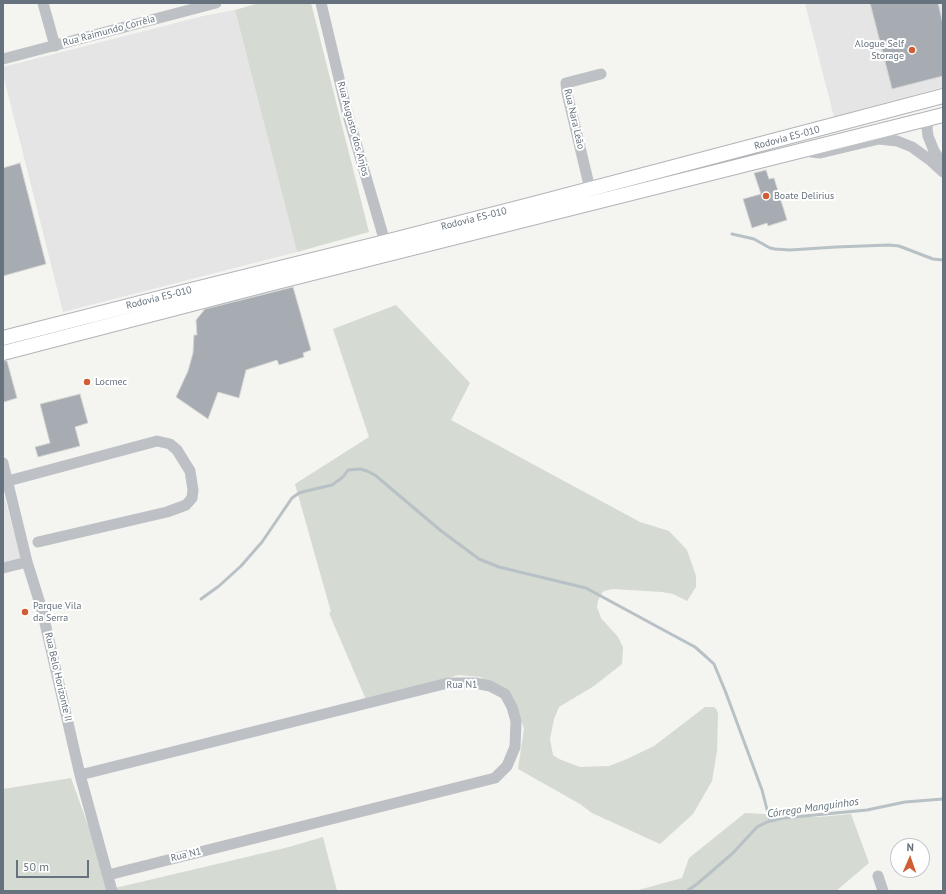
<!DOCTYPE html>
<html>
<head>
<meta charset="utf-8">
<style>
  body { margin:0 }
  #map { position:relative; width:946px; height:894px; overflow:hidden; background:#f4f4f0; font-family:"PT Sans",sans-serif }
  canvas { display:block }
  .frame { position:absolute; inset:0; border:4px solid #66727e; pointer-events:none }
  .north { position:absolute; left:890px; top:838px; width:40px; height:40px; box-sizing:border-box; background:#fff; border:1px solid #c2c7cb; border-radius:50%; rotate:2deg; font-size:11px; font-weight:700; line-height:16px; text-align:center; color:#66727e }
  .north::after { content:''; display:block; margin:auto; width:14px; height:18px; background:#d05e34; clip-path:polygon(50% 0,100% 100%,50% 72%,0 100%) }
  .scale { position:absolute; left:16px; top:860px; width:73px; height:18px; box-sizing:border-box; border:2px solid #66727e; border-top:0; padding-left:5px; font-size:12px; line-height:14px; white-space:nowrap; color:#66727e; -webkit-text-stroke:3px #fff; paint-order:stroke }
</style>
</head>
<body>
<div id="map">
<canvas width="946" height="894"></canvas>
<div class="frame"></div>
<div class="north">N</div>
<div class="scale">50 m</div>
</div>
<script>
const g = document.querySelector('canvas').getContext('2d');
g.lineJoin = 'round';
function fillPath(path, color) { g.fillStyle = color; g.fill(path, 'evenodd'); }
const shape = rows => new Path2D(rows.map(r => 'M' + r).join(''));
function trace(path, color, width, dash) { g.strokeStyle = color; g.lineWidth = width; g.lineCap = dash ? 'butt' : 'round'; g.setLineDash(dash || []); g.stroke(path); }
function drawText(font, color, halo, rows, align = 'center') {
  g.font = font + ' "PT Sans",sans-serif'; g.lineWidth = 4; g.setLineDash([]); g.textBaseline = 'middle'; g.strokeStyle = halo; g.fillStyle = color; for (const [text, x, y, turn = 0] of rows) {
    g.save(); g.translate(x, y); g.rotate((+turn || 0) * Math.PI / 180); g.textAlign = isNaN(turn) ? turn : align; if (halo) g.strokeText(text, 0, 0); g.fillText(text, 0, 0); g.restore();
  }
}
fillPath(shape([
  [805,3,943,3,943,87,834,117],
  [235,10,297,252,63,312,3,74,3,67,203,16],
  [3,492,21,558,3,562]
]), '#e4e5e4');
fillPath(shape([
  [259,3,311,3,369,232,297,252,235,10],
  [396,305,470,383,451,420,640,522,669,531,687,550,696,576,696,587,687,601,673,594,662,592,613,589,604,591,601,594,598,601,597,607,601,618,618,637,623,647,622,664,594,686,559,707,554,719,550,739,553,755,559,759,580,767,609,766,627,759,654,746,705,707,714,707,717,710,718,715,717,751,712,781,693,814,660,844,592,813,580,804,518,769,524,729,517,707,507,692,480,677,458,675,367,702,329,613,331,612,295,484,369,437,333,329],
  [71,778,111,889,289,847,323,837,337,891,3,891,3,789],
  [745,813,819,817,851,814,869,863,836,891,635,891,682,878,689,858]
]), '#d5dad2');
trace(shape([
  [732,234,754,239,770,248,775,249,790,250,836,247,889,245,899,246,933,259,943,260],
  [201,599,219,586,241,566,262,542,292,498,299,493,306,491,332,485,343,477,348,470,360,469,367,471,375,475,440,530,479,559,499,567,586,588,669,633,695,647,703,654,714,664,726,693,762,790,770,821],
  [687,891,697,884,733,853,757,827,767,822,783,818,867,810,905,802,943,799]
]), '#b8c1c5', 3);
const building = shape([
  [870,3,938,3,943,24,943,76,892,89,870,3],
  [20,163,46,264,3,276,3,168,20,163],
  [766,170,769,179,774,178,787,220,768,226,767,223,752,228,743,199,761,194,754,173,766,170],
  [293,287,311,350,303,353,304,357,279,365,277,360,246,370,239,398,218,392,208,419,176,397,188,371,193,353,194,335,197,335,196,320,205,309,293,287],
  [3,361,7,361,17,398,4,402,3,398,3,361],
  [80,394,88,423,75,427,80,446,38,457,35,447,50,443,40,404,80,394]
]);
fillPath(building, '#a6acb2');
trace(building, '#d5d5d3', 1);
const major = shape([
  [3,338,187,291,385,242,537,203,943,96],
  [3,353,265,285,943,115]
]);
trace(major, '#b1b4b8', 16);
trace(shape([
  [43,3,55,46],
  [321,3,347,112,385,242,390,248],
  [3,59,216,3],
  [929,118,927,128,928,136,934,151,943,165],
  [811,152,820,153,879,139,897,141,912,147,930,160,943,172],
  [590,189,567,93,566,83,601,74],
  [3,463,27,562,42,610,80,775,112,891],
  [8,481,157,441,170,444,177,450,190,471,193,490,192,498,186,505,167,512,38,542],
  [3,568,27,562],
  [80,775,448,683,475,683,490,686,505,694,512,707,516,721,515,747,507,766,495,778,108,875],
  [878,876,883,891]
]), '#bdc0c4', 11);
trace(major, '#fff', 14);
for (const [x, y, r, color] of [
  [912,50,4,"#d05e34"],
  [766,196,4,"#d05e34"],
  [87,382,4,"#d05e34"],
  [25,612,4,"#d05e34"]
]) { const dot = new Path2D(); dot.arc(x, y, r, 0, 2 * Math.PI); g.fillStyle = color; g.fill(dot); trace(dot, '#fff', 1.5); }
drawText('10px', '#66727e', '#fff', [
  ["Rua Raimundo Corrêia",109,31,-15],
  ["Rua Nara Leão",574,119,77],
  ["Rua Augusto dos Anjos",353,129,75],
  ["Rodovia ES-010",787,138,-15],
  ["Rodovia ES-010",474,219,-14],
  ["Rodovia ES-010",159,298,-14],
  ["Rua Belo Horizonte II",58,677,77],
  ["Rua N1",462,685,-1],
  ["Rua N1",186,855,-14]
]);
drawText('10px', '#66727e', '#fff', [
  ["Alogue Self",904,44,"right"],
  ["Storage",904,56,"right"],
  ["Boate Delirius",774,196],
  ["Locmec",95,382],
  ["Parque Vila",33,606],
  ["da Serra",33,618]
], 'left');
drawText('italic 11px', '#62737b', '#fff', [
  ["Córrego Manguinhos",813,808,-8]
]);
</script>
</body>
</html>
